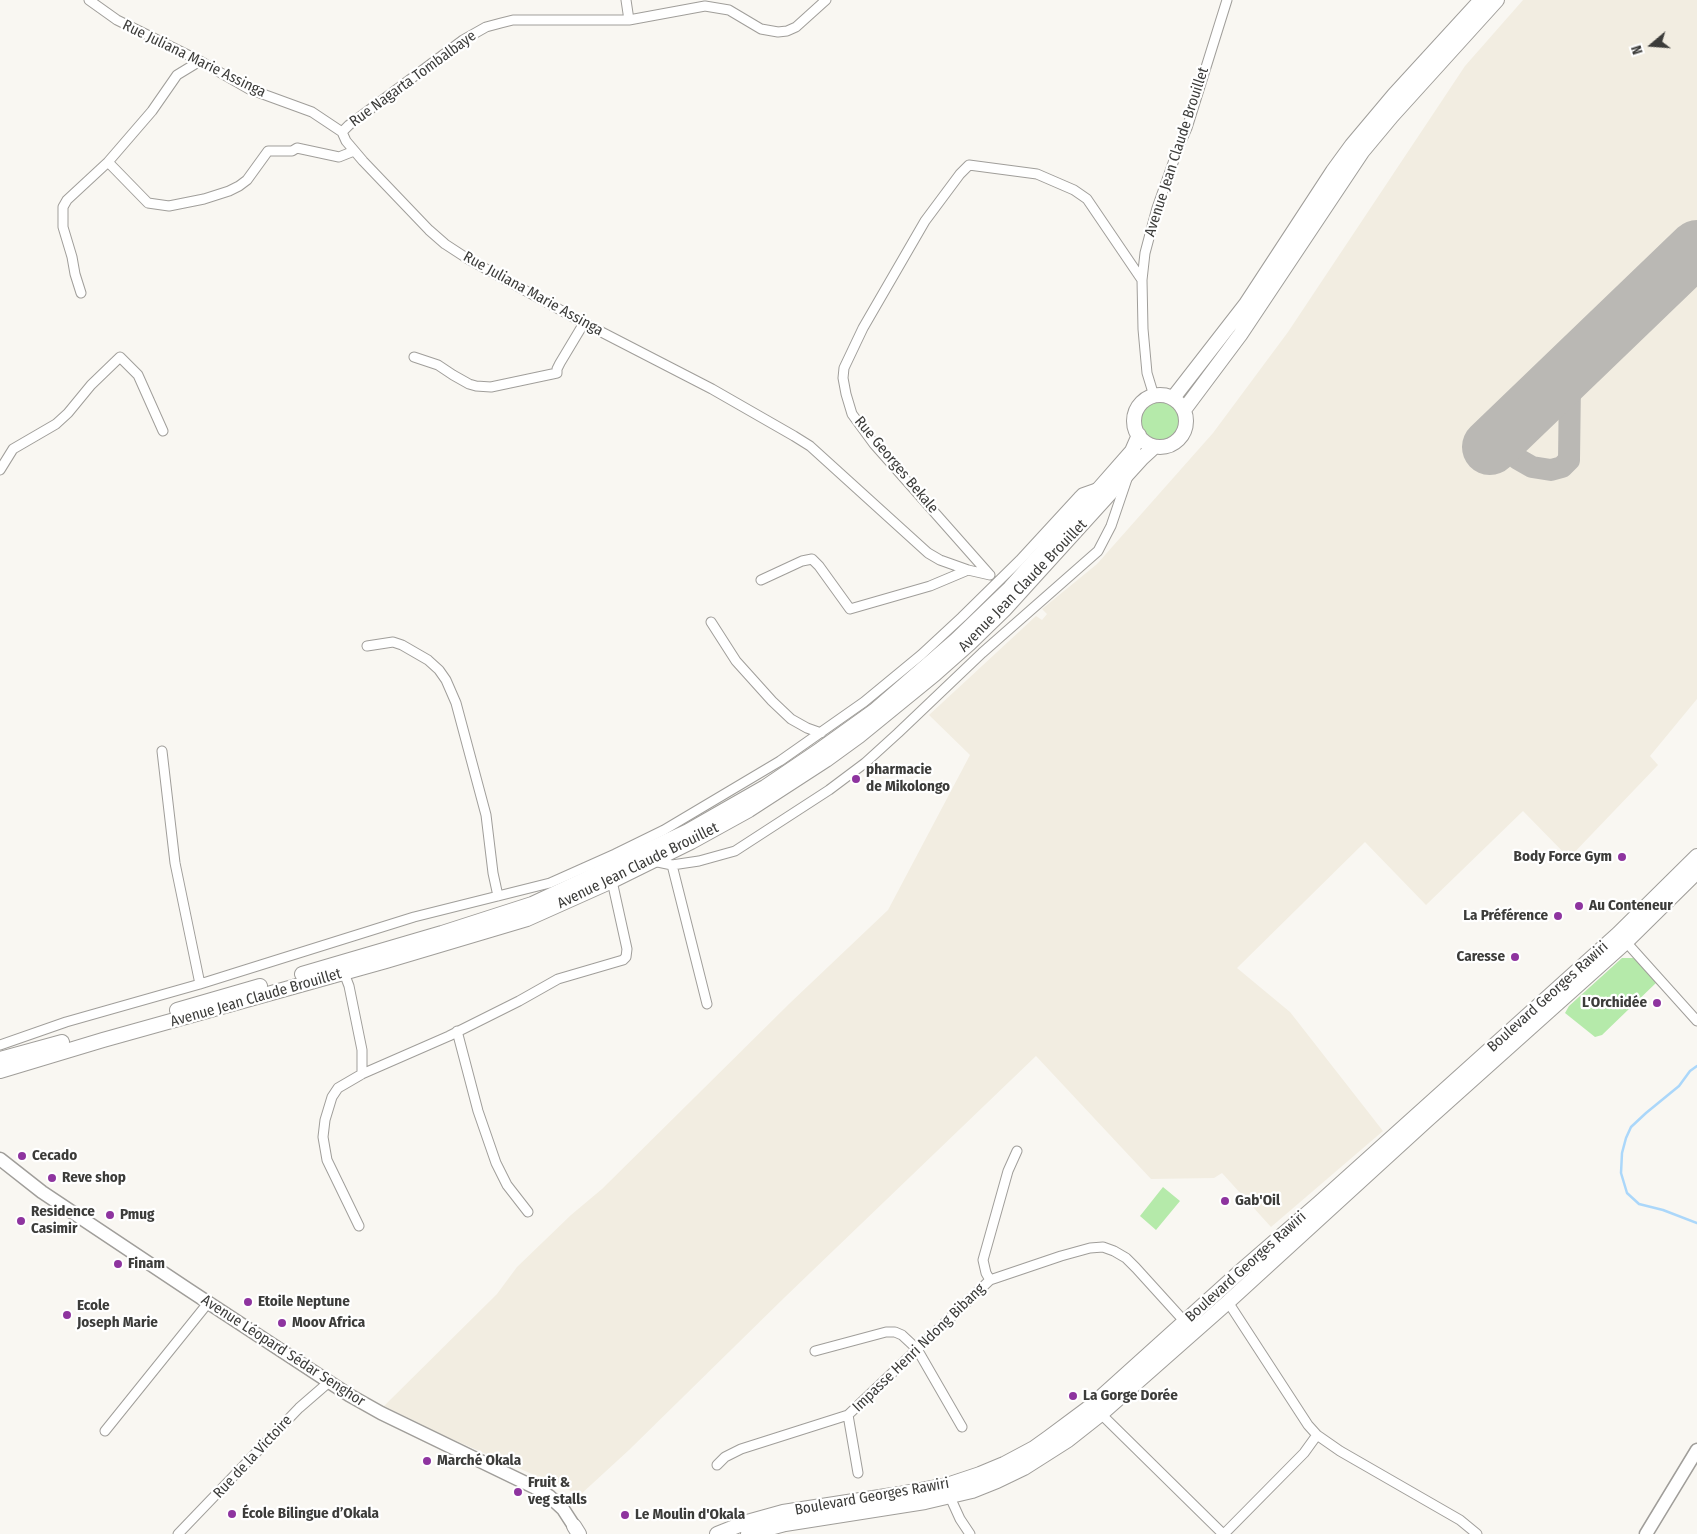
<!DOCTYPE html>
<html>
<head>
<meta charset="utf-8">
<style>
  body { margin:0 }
  #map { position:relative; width:1697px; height:1534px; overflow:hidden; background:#f9f7f2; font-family:"Fira Sans Condensed",sans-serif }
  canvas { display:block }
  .north { position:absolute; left:1627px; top:20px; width:50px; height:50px; -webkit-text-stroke:4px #fff; paint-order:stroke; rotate:252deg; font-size:14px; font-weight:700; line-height:20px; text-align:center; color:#3c3c3a }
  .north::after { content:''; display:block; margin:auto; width:18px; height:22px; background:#3c3c3a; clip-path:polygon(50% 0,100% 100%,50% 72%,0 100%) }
</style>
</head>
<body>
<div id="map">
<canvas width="1697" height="1534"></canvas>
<div class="north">N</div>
</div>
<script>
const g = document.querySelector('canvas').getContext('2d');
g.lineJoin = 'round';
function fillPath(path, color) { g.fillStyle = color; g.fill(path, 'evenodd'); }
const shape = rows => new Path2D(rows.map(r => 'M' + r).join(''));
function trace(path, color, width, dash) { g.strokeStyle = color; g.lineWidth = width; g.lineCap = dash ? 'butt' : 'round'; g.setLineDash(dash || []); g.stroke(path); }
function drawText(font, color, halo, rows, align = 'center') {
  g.font = font + ' "Fira Sans Condensed",sans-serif'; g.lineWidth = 4.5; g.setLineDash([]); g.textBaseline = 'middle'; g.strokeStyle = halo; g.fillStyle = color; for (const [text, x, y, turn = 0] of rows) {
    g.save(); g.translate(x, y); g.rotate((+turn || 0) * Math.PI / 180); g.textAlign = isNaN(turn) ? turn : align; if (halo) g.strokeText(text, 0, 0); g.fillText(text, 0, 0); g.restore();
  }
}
fillPath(shape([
  [1523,0,1697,0,1697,699,1650,756,1658,765,1569,858,1523,811,1426,905,1365,842,1237,968,1290,1012,1383,1131,1271,1227,1222,1173,1214,1178,1151,1179,1036,1056,785,1297,629,1450,580,1495,445,1436,384,1406,497,1294,517,1267,571,1215,602,1189,790,1003,888,910,970,755,929,715,1036,616,1042,620,1047,614,1042,609,1097,564,1213,433,1288,332,1465,66]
]), '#f2ede1');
fillPath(shape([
  '1141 421a19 19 0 1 1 38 0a19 19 0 1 1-38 0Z',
  [1622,958,1633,958,1637,960,1657,982,1602,1035,1595,1037,1565,1013,1569,1006],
  [1163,1187,1180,1201,1156,1230,1140,1216]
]), '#b5eaaa');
trace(shape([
  [1697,1066,1690,1071,1679,1086,1646,1113,1631,1127,1626,1138,1622,1153,1621,1173,1627,1193,1639,1204,1663,1210,1697,1223]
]), '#abd7fa', 2.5);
trace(shape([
  [1553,387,1536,388,1525,392,1515,401,1506,417,1506,432,1509,447,1518,459,1532,467,1551,470,1562,467,1569,460,1570,382,1587,354]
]), '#bab8b4', 22);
trace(shape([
  [1490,447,1697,248]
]), '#bab8b4', 56);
const street = shape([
  [89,0,117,20,200,61,249,89,312,112,342,132,346,141,363,161,429,230,445,244,468,259,584,323,712,389,794,436,810,446,928,553,940,560,968,570,990,575],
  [626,0,629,20],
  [342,132,349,125,463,40,486,27,501,23,513,20,629,20,705,6,729,10,761,29,778,32,787,31,796,27,826,0],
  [108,162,148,203,169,206,204,199,229,191,239,186,247,180,268,151,292,151,297,148,339,157,354,151],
  [81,293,75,274,72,257,63,227,63,207,67,200,108,162,152,111,177,75,200,61],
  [414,357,438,365,453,375,469,384,476,386,491,387,557,373,557,369,560,363,584,323],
  [1154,396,1147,373,1143,329,1142,280,1145,253,1157,208,1179,146,1187,128,1227,0],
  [0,470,13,449,56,424,68,413,91,385,120,357,138,375,163,431],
  [989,574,874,444,852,414,846,394,843,378,844,368,863,328,925,221,960,174,969,165,1037,174,1074,190,1087,199,1142,280],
  [761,580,802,561,812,559,819,566,850,609,930,586,968,570],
  [711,622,736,661,772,701,791,719,807,728,821,733],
  [367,646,393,642,402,645,428,660,439,670,446,680,456,703,486,815,493,873,498,896],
  [162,751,175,863,200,984],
  [653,861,672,865,699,861,735,851,829,790,865,763,898,733,982,653,1098,551,1111,526,1128,476],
  [672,865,707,1004],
  [1626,942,1697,1021],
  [344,973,349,986,362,1050,362,1074],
  [457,1031,478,1111,496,1163,507,1185,528,1212],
  [0,1045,66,1022,200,984,414,917,550,883,615,854,664,830,780,761,864,702,921,655,962,617,1020,560,1078,497,1082,493,1099,487],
  [359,1226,327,1160,323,1137,325,1120,332,1097,338,1088,362,1074,449,1036,519,1001,558,979,623,960,626,957,627,949,612,881],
  [990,1280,986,1273,983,1260,1008,1171,1017,1151],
  [1228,1302,1308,1425,1317,1435,1340,1451,1460,1520,1477,1534],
  [815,1351,886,1332,895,1332,902,1335,917,1349,962,1427],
  [1101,1414,1223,1534],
  [848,1415,858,1473],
  [105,1431,208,1303],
  [717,1465,725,1457,741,1449,848,1415,990,1280,1061,1256,1090,1248,1103,1247,1114,1251,1126,1258,1136,1268,1185,1322],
  [950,1497,960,1519,970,1534],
  [178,1534,299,1408,329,1382],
  [1224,1534,1304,1453,1317,1435]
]);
const secondary = shape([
  [0,1159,42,1192,189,1290,349,1395,381,1413,538,1489,549,1496,563,1509,574,1526],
  [1646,1534,1697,1450]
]);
const primary = shape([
  '1134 421a26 26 0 1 1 52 0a26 26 0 1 1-52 0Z',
  [1173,398,1246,304,1333,171,1352,145,1394,95,1481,0],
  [1184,410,1240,335,1362,152,1392,116,1497,0],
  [302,974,442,933,532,904,688,831,765,787,821,749,874,711,956,640,1010,588,1089,500,1132,451,1139,435],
  [177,1010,260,986],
  [0,1059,62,1042],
  [0,1071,103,1040,386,961,527,919,612,881,691,842,749,810,826,760,859,736,935,674,970,643,1004,610,1142,458,1154,447],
  [574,1526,579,1534],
  [717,1534,747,1522,783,1512,899,1494,947,1485,980,1474,1004,1464,1034,1448,1048,1438,1091,1406,1243,1269,1319,1203,1618,934,1697,856],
  [748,1534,785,1524,925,1502,972,1491,997,1481,1024,1468,1068,1440,1101,1414,1228,1302,1426,1121,1626,942,1697,872]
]);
trace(street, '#a09e9a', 11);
trace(secondary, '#a09e9a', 15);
trace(primary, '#a09e9a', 16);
trace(street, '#fff', 9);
trace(secondary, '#fff', 12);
trace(primary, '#fff', 14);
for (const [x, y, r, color] of [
  [856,779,5,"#8e349f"],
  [1622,857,5,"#8e349f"],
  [1579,906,5,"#8e349f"],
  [1558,916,5,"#8e349f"],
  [1515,957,5,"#8e349f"],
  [1657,1003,5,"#8e349f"],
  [22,1156,5,"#8e349f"],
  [52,1178,5,"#8e349f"],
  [1225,1201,5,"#8e349f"],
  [110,1215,5,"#8e349f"],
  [21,1221,5,"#8e349f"],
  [118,1264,5,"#8e349f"],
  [248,1302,5,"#8e349f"],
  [67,1315,5,"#8e349f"],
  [282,1323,5,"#8e349f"],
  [1073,1396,5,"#8e349f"],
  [427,1461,5,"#8e349f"],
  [518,1492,5,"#8e349f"],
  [232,1514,5,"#8e349f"],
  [625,1515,5,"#8e349f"]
]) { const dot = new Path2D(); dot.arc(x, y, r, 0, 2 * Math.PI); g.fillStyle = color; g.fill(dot); trace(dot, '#fff', 2); }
drawText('15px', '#3c3c3a', '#fff', [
  ["Rue Juliana Marie Assinga",194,59,26],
  ["Rue Nagarta Tombalbaye",413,79,-36],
  ["Avenue Jean Claude Brouillet",1177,152,-72],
  ["Rue Juliana Marie Assinga",533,294,29],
  ["Rue Georges Bekale",896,465,50],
  ["Avenue Jean Claude Brouillet",1023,586,-46],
  ["Avenue Jean Claude Brouillet",638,866,-26],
  ["Boulevard Georges Rawiri",1548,997,-42],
  ["Avenue Jean Claude Brouillet",256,998,-16],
  ["Boulevard Georges Rawiri",1246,1267,-42],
  ["Impasse Henri Ndong Bibang",919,1348,-44],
  ["Avenue Léopard Sédar Senghor",283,1351,33],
  ["Rue de la Victoire",253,1457,-47],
  ["Boulevard Georges Rawiri",872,1497,-10]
]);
drawText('bold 15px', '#3c3c3a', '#fff', [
  ["pharmacie",866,770],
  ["de Mikolongo",866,787],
  ["Body Force Gym",1612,857,"right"],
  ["Au Conteneur",1589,906],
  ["La Préférence",1548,916,"right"],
  ["Caresse",1505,957,"right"],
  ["L'Orchidée",1647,1003,"right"],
  ["Cecado",32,1156],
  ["Reve shop",62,1178],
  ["Gab'Oil",1235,1201],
  ["Residence",31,1212],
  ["Casimir",31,1229],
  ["Pmug",120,1215],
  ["Finam",128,1264],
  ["Etoile Neptune",258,1302],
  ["Ecole",77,1306],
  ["Joseph Marie",77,1323],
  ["Moov Africa",292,1323],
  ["La Gorge Dorée",1083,1396],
  ["Marché Okala",437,1461],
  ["Fruit &",528,1483],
  ["veg stalls",528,1500],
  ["École Bilingue d’Okala",242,1514],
  ["Le Moulin d'Okala",635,1515]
], 'left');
</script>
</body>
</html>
